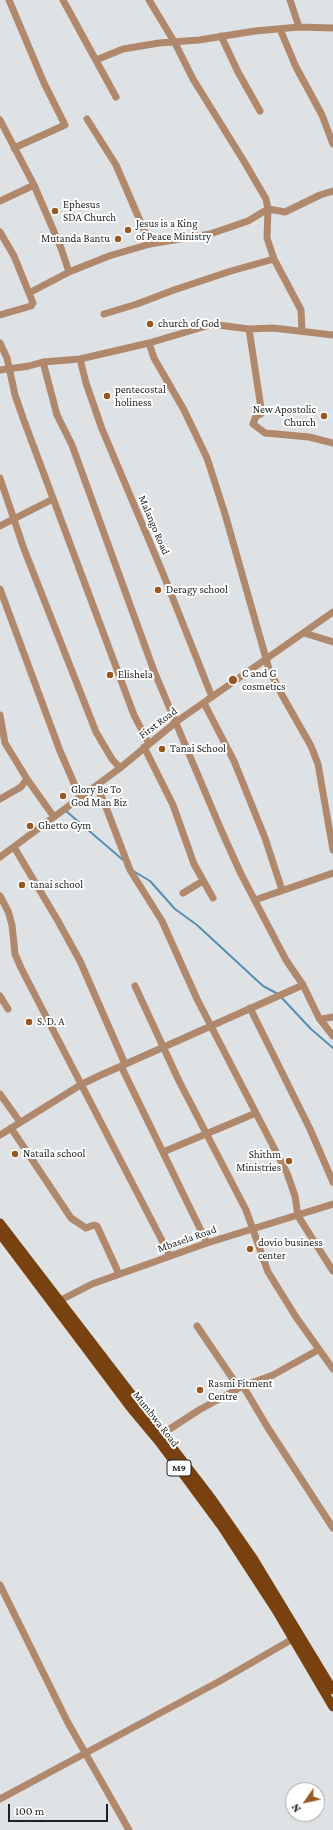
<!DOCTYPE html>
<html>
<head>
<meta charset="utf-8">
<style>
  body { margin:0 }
  #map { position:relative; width:333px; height:1830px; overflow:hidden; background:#dfe2e4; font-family:"Crimson Pro",serif }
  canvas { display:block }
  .north { position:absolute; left:285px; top:1782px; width:40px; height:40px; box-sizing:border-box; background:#fff; border:1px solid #a5a6a6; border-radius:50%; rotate:236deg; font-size:11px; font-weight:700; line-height:16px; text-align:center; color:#1f2021 }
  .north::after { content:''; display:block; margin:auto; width:14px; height:18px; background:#985822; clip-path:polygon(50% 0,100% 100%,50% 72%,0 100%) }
  .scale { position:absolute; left:8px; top:1804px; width:100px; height:18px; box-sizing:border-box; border:2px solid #1f2021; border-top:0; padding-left:5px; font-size:12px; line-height:14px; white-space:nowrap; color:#1f2021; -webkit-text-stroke:3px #fff; paint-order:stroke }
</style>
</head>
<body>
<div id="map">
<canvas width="333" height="1830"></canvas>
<div class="north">N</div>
<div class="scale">100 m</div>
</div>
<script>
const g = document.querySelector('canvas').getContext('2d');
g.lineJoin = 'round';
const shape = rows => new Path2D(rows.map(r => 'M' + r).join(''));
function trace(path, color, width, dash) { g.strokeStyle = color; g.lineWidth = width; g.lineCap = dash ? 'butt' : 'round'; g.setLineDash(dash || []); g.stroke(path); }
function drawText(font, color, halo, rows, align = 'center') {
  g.font = font + ' "Crimson Pro",serif'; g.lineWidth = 4; g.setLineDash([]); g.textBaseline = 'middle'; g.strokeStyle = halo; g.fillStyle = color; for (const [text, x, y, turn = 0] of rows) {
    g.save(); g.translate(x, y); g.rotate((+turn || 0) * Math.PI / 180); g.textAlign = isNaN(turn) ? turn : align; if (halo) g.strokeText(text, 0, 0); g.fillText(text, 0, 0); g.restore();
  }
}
trace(shape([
  [66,811,123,860],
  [135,872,150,881,175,909,197,925,263,986,278,994],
  [281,997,311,1029,333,1048]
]), '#548fb3', 2);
trace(shape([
  [9,0,44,83,65,125,14,148],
  [63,0,116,97],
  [149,0,175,43,193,79,245,163,266,199,268,209,267,238,274,259,301,310,302,331],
  [290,0,299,27],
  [280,29,296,67,322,115,333,144],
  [221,36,238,72,260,111],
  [96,60,123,49,159,43,199,40,255,31,299,27,333,28],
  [87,119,116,165,150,244],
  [0,120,34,185,61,248,69,272],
  [0,201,34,185],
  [0,232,14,256,33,303,31,306,0,315],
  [29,293,69,272,109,256,150,244,210,234,248,221,268,209,285,212,320,195,333,191],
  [104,314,137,304,174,290,231,271,274,259],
  [249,329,261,408,261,414,256,416,253,424,265,433,309,437,333,443],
  [0,343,7,358,15,395,23,418,134,715,149,744],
  [149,343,154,358,184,410,207,458,225,514,269,669,282,695,311,746,318,764,333,850],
  [80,359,86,383,102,429,162,571,212,697],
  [43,362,57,415,72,445,154,671,222,832,241,874,286,960,303,985,319,1018,333,1036],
  [0,370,29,366,43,362,80,359,149,343,210,325,218,325,249,329,273,328,333,335],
  [0,478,24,549,96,732,112,759,120,768],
  [0,526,53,499],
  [0,589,60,751,80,797],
  [304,633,333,642],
  [204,703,234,761,265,838,282,890],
  [0,715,5,743,27,779,54,817],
  [144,747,173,805,194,864,213,898],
  [96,786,104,802,130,870,162,921,197,999,287,1173,295,1196,298,1216,333,1271],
  [0,799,21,787,27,779],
  [14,847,58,921,80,961,125,1064],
  [0,857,120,768,176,722,333,612],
  [183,893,203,881],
  [0,896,8,911,12,925,15,954,21,968,170,1256],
  [255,900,333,873],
  [135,986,179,1081,246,1210,268,1272,296,1317,333,1369],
  [0,996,8,1009],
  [250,1008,310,1129,333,1182],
  [322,1019,333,1017],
  [121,1066,207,1243],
  [0,1094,20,1122],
  [11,1128,71,1218,86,1228,94,1225,97,1226,119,1274],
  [0,1135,82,1084,101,1075,303,985],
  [163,1152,256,1113],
  [55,1303,92,1284,207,1243,333,1204],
  [197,1326,239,1388],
  [243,1386,273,1375,318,1350],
  [162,1434,199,1410,243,1386,268,1428,333,1528],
  [0,1585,67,1721,129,1830],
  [0,1799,220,1681,296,1637]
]), '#b0886b', 7);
trace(shape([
  [0,1223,212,1499,253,1558,333,1690],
  [0,1234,130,1407,160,1443,222,1527,276,1610,333,1707]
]), '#78410f', 9);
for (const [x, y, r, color] of [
  [55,211,4,"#985822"],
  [128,230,4,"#985822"],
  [118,239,4,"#985822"],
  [150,324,4,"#985822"],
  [107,396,4,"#985822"],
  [324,416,4,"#985822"],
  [158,590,4,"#985822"],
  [110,675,4,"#985822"],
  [233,680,5,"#985822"],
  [162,749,4,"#985822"],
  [63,796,4,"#985822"],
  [30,826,4,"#985822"],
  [22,885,4,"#985822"],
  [29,1022,4,"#985822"],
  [15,1154,4,"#985822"],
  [289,1161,4,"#985822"],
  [250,1249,4,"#985822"],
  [200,1390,4,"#985822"]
]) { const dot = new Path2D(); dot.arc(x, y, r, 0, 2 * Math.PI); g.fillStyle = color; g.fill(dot); trace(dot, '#fff', 1.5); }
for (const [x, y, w] of [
  [179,1468,24]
]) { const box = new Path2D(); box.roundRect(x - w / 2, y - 8, w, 16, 3); g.fillStyle = '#fff'; g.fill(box); trace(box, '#1f2021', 1); }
drawText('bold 10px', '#1f2021', null, [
  ["M9",179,1468]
]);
drawText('11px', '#1f2021', '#fff', [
  ["Ephesus",63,205],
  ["SDA Church",63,218],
  ["Jesus is a King",136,224],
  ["of Peace Ministry",136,237],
  ["Mutanda Bantu",110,239,"right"],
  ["church of God",158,324],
  ["pentecostal",115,390],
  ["holiness",115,403],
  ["New Apostolic",316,410,"right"],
  ["Church",316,423,"right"],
  ["Deragy school",166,590],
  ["C and G",242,674],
  ["cosmetics",242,687],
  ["Elishela",118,675],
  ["Tanai School",170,749],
  ["Glory Be To",71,790],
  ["God Man Biz",71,803],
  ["Ghetto Gym",38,826],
  ["tanai school",30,885],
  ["S. D. A",37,1022],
  ["Nataila school",23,1154],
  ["Shithm",281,1155,"right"],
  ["Ministries",281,1168,"right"],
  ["dovio business",258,1243],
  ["center",258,1256],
  ["Rasmi Fitment",208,1384],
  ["Centre",208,1397]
], 'left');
drawText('11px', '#1f2021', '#fff', [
  ["Malango Road",154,525,67],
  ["First Road",158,723,-37],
  ["Mbasela Road",187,1239,-19],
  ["Mumbwa Road",156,1419,52]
]);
</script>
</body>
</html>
